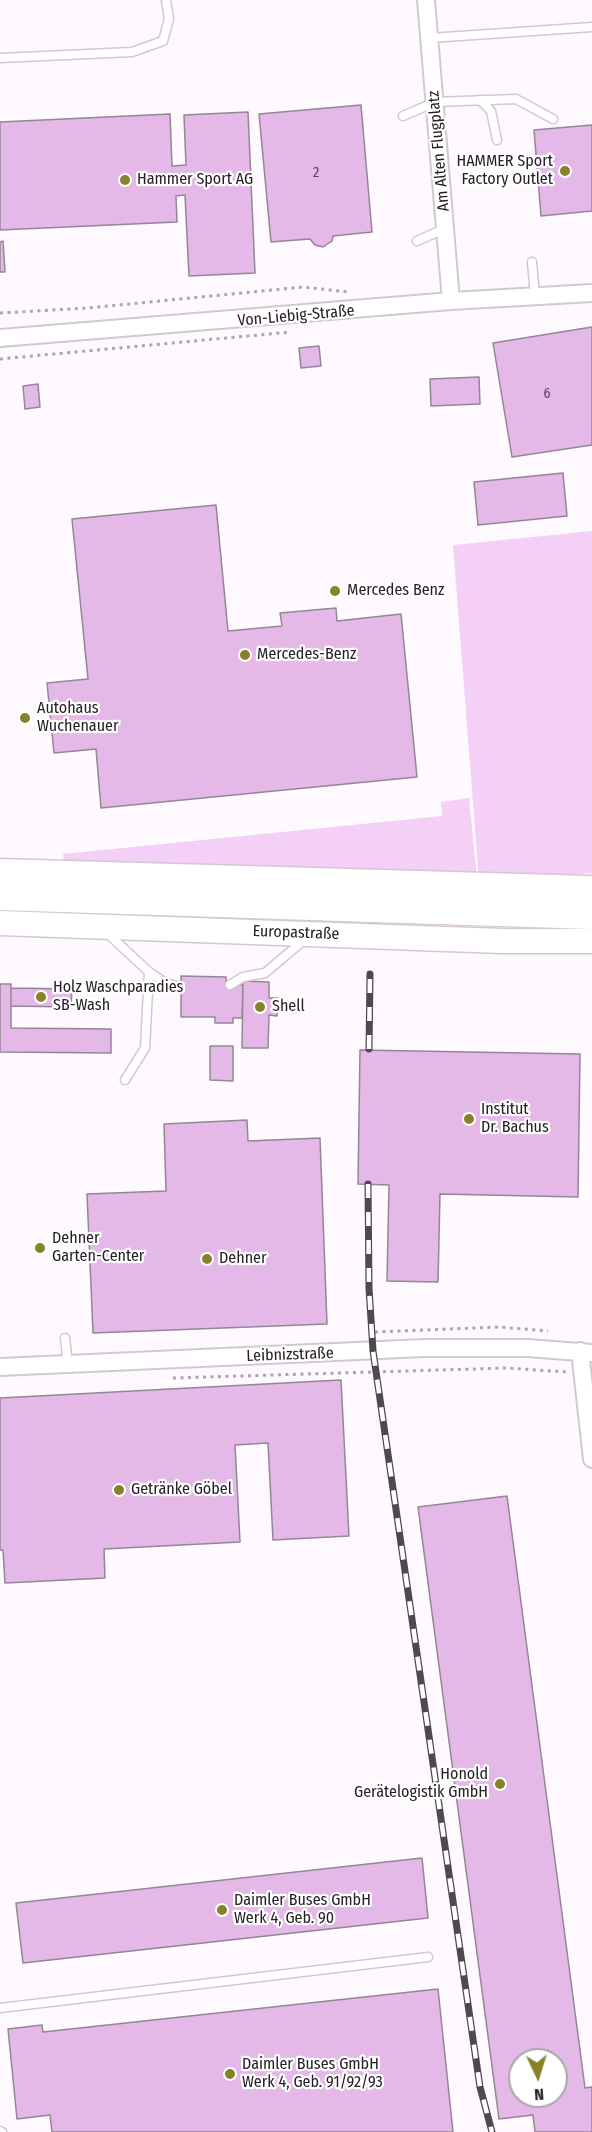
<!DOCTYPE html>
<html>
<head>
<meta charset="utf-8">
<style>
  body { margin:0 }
  #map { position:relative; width:592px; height:2132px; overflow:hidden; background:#fef8ff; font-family:"Fira Sans Condensed",sans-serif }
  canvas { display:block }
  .north { position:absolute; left:508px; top:2048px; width:60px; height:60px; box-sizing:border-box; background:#fff; border:2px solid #a8a6a8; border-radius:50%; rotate:176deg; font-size:16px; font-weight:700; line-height:24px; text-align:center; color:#262026 }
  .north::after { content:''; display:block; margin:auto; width:21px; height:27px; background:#85822a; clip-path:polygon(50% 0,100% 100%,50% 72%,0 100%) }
</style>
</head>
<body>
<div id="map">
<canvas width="592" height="2132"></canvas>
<div class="north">N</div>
</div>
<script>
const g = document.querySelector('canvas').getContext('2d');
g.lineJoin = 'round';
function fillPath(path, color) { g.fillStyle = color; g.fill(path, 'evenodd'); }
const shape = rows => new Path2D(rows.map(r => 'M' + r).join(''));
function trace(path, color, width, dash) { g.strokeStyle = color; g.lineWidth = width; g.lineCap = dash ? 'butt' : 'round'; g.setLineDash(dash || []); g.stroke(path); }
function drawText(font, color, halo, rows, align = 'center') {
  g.font = font + ' "Fira Sans Condensed",sans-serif'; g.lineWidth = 4.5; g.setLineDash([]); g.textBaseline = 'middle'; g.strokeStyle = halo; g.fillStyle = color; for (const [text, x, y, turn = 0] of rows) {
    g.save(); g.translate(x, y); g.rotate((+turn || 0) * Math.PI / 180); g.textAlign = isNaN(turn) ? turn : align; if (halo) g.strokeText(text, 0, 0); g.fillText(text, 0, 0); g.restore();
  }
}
fillPath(shape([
  [592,531,592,873,479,880,453,545],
  [469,798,477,879,64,862,63,854,442,816,441,802]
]), '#f4d0f7');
const building = shape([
  [361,105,372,232,333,236,332,241,323,247,315,245,310,239,271,242,259,114,361,105],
  [248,112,255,273,189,276,185,195,176,196,177,222,0,230,0,122,170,114,172,166,186,165,184,115,248,112],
  [592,125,592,211,541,216,534,130,592,125],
  [3,241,5,272,0,272,0,242,3,241],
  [592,327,592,445,512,457,493,343,592,327],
  [319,346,321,366,301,368,299,348,319,346],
  [479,377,480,404,431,406,430,379,479,377],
  [38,384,40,407,25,409,23,386,38,384],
  [563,473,567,516,478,525,474,482,563,473],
  [216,505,228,631,282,626,280,613,336,608,337,621,401,614,417,777,101,808,96,749,54,753,47,683,88,679,72,519,216,505],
  [181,976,226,977,226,985,243,985,242,1018,233,1018,233,1023,215,1023,215,1017,181,1017,181,976],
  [243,981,269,982,269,998,278,998,277,1016,269,1015,268,1048,242,1048,243,981],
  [0,984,11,984,11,1028,111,1029,111,1053,0,1052,0,984],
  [11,988,72,989,71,1007,11,1006,11,988],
  [210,1046,233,1046,233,1081,210,1080,210,1046],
  [360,1050,580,1054,578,1197,440,1194,438,1282,387,1281,389,1185,358,1184,360,1050],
  [247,1120,248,1141,320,1138,327,1324,93,1333,87,1194,166,1191,164,1124,247,1120],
  [341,1380,349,1536,273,1540,268,1443,235,1445,240,1542,104,1549,105,1578,5,1583,3,1550,0,1550,0,1398,341,1380],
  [507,1496,585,2088,592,2087,592,2132,535,2132,533,2115,499,2119,418,1507,507,1496],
  [520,2060,556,2060,556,2096,520,2096,520,2060],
  [422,1858,428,1918,23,1963,16,1903,422,1858],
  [438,1989,453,2132,52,2132,50,2115,17,2119,8,2029,42,2025,43,2032,438,1989]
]);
fillPath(building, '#e4b8e7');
trace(building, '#948695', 1.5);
const lane = shape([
  [430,38,592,27],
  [0,58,132,52,163,41,169,19,166,0],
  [480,100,491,111,497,140],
  [403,116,435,102,516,99,553,119],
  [417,241,446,228],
  [532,262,535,296],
  [106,932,149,972,166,983,181,987],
  [230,985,243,977,265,973,304,940],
  [125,1080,145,1048,149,972],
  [65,1338,68,1364],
  [0,2008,428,1957],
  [0,2131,2,2132]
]);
const street = shape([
  [426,0,451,301],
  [0,338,451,301,592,293],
  [580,1351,592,1459],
  [0,1367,424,1348,528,1348,592,1353]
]);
const secondary = shape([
  [0,871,592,888],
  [0,923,502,941,592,941]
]);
const highway = shape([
  [0,894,592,913]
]);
trace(lane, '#d5c6d5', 11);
trace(street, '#d5c6d5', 20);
trace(secondary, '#d5c6d5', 27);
trace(highway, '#d5c6d5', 34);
trace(shape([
  [0,313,88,308,303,287,348,292],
  [0,359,291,332],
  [375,1332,499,1327,548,1331],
  [173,1378,506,1368,568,1372]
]), '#aba5ac', 3, [3, 4.5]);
trace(lane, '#fff', 8);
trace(street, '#fff', 16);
trace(secondary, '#fff', 24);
trace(highway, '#fff', 32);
const rail = shape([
  [369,1049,370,974],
  [368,1184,369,1288,373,1351,480,2087,492,2132]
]);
trace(rail, '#4f494f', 7);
trace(rail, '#fff', 4.5, [14]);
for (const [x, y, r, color] of [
  [565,171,6,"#85822a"],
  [125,180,6,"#85822a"],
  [335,591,6,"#85822a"],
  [245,655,6,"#85822a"],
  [25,718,6,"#85822a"],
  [41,997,6,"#85822a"],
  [260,1007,6,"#85822a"],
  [469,1119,6,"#85822a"],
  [40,1248,6,"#85822a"],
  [207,1259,6,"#85822a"],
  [119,1490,6,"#85822a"],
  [500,1784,6,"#85822a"],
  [222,1910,6,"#85822a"],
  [230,2074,6,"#85822a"]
]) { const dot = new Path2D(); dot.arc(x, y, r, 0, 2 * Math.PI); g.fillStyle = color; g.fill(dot); trace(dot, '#fff', 2); }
drawText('14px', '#564656', null, [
  ["2",316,173],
  ["6",547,394]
]);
drawText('16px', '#262026', '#fff', [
  ["Am Alten Flugplatz",439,151,-95],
  ["Von-Liebig-Straße",296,316,-5],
  ["Europastraße",296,933,2],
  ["Leibnizstraße",290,1355,-2]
]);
drawText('16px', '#262026', '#fff', [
  ["HAMMER Sport",553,162,"right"],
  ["Factory Outlet",553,180,"right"],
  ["Hammer Sport AG",137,180],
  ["Mercedes Benz",347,591],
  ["Mercedes-Benz",257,655],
  ["Autohaus",37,709],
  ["Wuchenauer",37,727],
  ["Holz Waschparadies",53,988],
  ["SB-Wash",53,1006],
  ["Shell",272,1007],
  ["Institut",481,1110],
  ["Dr. Bachus",481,1128],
  ["Dehner",52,1239],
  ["Garten-Center",52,1257],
  ["Dehner",219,1259],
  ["Getränke Göbel",131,1490],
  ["Honold",488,1775,"right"],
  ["Gerätelogistik GmbH",488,1793,"right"],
  ["Daimler Buses GmbH",234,1901],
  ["Werk 4, Geb. 90",234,1919],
  ["Daimler Buses GmbH",242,2065],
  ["Werk 4, Geb. 91/92/93",242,2083]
], 'left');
</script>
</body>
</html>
